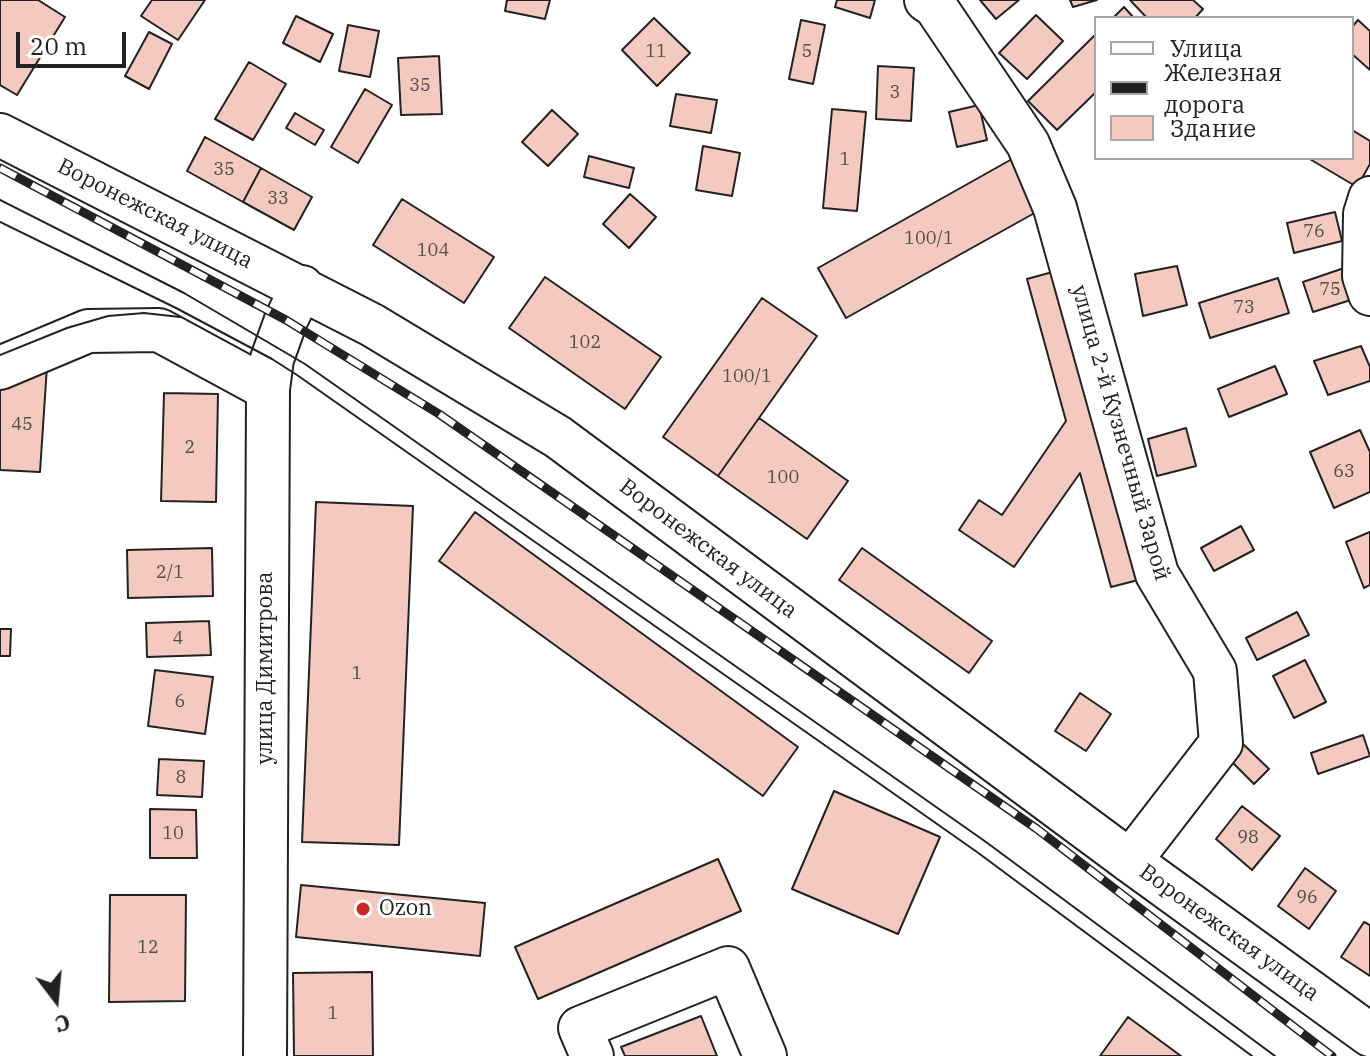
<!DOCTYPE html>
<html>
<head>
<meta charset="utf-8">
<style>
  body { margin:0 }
  #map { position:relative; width:1370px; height:1056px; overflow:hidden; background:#fff; font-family:"IBM Plex Serif",serif }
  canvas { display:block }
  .legend { position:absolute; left:1094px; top:16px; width:260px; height:144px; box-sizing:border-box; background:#fff; border:2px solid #a7a7a7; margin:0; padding:10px 14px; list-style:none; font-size:24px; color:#222 }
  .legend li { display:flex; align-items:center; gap:16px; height:40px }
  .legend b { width:40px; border:2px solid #a7a7a7 }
  .north { position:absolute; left:16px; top:960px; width:80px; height:80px; -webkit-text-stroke:6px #fff; paint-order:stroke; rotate:164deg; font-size:22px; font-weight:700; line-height:32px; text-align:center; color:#222 }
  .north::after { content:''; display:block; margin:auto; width:28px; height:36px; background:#222; clip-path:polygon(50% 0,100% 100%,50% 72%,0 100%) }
  .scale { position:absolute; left:16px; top:32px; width:110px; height:36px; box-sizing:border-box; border:4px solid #222; border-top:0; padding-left:10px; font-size:24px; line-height:28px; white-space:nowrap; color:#222; -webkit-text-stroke:6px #fff; paint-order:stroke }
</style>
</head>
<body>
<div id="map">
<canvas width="1370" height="1056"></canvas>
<ul class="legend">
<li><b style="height:10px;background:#fff"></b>Улица</li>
<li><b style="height:10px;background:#222"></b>Железная дорога</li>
<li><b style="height:22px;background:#f3c9c0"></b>Здание</li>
</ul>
<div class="north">С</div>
<div class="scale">20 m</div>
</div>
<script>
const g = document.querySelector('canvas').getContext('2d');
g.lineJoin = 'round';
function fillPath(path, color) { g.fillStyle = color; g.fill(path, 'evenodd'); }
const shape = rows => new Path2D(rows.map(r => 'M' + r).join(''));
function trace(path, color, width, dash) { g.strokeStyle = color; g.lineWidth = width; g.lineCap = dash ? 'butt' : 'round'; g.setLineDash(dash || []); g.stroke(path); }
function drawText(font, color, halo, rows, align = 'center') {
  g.font = font + ' "IBM Plex Serif",serif'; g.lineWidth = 6; g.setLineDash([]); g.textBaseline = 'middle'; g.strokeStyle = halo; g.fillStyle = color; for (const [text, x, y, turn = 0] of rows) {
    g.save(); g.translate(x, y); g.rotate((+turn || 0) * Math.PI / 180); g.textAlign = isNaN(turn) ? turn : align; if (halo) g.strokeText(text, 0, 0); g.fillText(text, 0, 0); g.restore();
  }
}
const building = shape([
  [0,0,38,0,65,17,17,95,0,85,0,0],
  [152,0,205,0,178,40,141,16,152,0],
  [507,0,550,0,545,19,505,11,507,0],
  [837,0,875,0,870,18,835,7,837,0],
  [980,0,1019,0,996,19,980,0],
  [1070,0,1097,0,1073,7,1070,0],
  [1130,0,1193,0,1203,9,1195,18,1147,18,1130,0],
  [1124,7,1134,18,1113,18,1124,7],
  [1036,15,1063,41,1027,79,999,53,1036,15],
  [296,16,333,34,320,62,283,43,296,16],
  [654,18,690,53,657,86,622,50,654,18],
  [801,20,825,25,813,84,789,79,801,20],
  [1358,20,1370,31,1370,70,1352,54,1352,27,1358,20],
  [348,25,379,31,370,77,339,71,348,25],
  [149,32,172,44,149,89,125,76,149,32],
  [1096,34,1096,92,1057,130,1028,101,1096,34],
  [439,56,442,114,401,115,398,58,439,56],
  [249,62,286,84,253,140,215,119,249,62],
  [878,66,914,68,911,121,876,119,878,66],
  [365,89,392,105,358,163,331,147,365,89],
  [676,94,717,100,711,133,670,126,676,94],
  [979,105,987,140,957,147,949,112,979,105],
  [832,109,866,112,857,211,823,208,832,109],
  [552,110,578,134,548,166,522,142,552,110],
  [295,113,324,130,315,145,286,128,295,113],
  [1352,130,1370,141,1370,164,1357,187,1308,158,1352,158,1352,130],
  [205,137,261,168,243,202,187,171,205,137],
  [703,146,740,153,732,196,696,190,703,146],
  [589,156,634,168,629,188,584,177,589,156],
  [1012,159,1040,210,846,318,818,268,1012,159],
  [261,168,312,197,294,230,243,202,261,168],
  [630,194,656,217,629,248,603,224,630,194],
  [402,199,494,257,464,303,373,245,402,199],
  [1335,212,1342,241,1294,253,1287,223,1335,212],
  [1177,266,1187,305,1143,316,1135,274,1177,266],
  [1347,267,1357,298,1313,312,1303,282,1347,267],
  [1067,268,1150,577,1111,587,1080,473,1014,567,959,530,979,500,1002,515,1066,421,1027,279,1067,268],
  [545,277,661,357,625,409,509,328,545,277],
  [1278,278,1289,313,1210,338,1199,303,1278,278],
  [762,298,817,336,718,476,663,437,762,298],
  [1361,346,1370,367,1370,381,1328,395,1314,361,1361,346],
  [47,366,40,472,0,470,0,381,47,366],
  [1275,366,1287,394,1229,417,1218,389,1275,366],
  [164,393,218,394,216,502,161,501,164,393],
  [759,418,848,481,807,539,718,476,759,418],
  [1186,428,1196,466,1157,476,1148,439,1186,428],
  [1360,430,1370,452,1370,492,1334,508,1310,452,1360,430],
  [316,502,413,506,399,845,302,842,316,502],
  [475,512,798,747,763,796,439,561,475,512],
  [1241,526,1254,550,1214,571,1201,548,1241,526],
  [1370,532,1370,585,1364,588,1346,542,1370,532],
  [212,548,213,596,128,598,127,550,212,548],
  [862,548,992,641,969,673,839,580,862,548],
  [1297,612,1309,635,1257,660,1246,638,1297,612],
  [209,621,211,655,147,657,146,623,209,621],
  [0,629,11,629,10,656,0,656,0,629],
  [1305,660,1326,702,1294,718,1273,676,1305,660],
  [155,670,213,677,205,734,148,726,155,670],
  [1080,693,1111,714,1086,751,1055,731,1080,693],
  [1363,735,1370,756,1318,774,1311,753,1363,735],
  [1243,744,1269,769,1254,784,1229,759,1243,744],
  [159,759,204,761,202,797,157,795,159,759],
  [834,791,940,837,898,934,792,889,834,791],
  [1242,806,1280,836,1252,870,1216,839,1242,806],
  [150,809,196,810,197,858,150,858,150,809],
  [718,859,741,911,538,999,515,947,718,859],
  [1305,868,1336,891,1309,929,1278,906,1305,868],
  [301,885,485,903,480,956,296,937,301,885],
  [110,895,186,895,185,1001,109,1002,110,895],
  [1364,922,1370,925,1370,976,1341,957,1364,922],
  [372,972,373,1056,294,1056,293,973,372,972],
  [701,1016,717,1056,625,1056,621,1047,701,1016],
  [1128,1017,1181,1056,1100,1056,1128,1017]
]);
fillPath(building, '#f3c9c0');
trace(building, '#222', 2);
const minor = shape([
  [926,0,935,6,1028,144,1055,208,1157,574,1215,671,1221,743,1130,861],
  [0,135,372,325,558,437,1130,861,1370,1035],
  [1370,198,1365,214,1364,276,1370,294],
  [0,368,88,331,159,330,268,389],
  [265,1056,268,389,272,359,286,320,302,287],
  [592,1056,580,1028,728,968,765,1056]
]);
trace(minor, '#222', 46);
trace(minor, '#fff', 42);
trace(shape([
  [0,200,184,293,305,364,986,842,1275,1056],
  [0,222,176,308,272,359,297,375,977,852,1252,1056],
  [0,355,67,328,108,316,144,313,180,317]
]), '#222', 2);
const rail = shape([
  [0,168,286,320,439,414,1037,829,1332,1056]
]);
trace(rail, '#222', 9);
trace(rail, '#fff', 6, [18]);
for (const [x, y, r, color] of [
  [363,909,8,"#c62828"]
]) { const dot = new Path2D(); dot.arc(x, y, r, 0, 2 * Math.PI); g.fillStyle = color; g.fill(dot); trace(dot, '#fff', 3); }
drawText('18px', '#564c4a', null, [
  ["11",656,52],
  ["5",807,52],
  ["35",420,86],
  ["3",895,93],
  ["1",845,160],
  ["35",224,170],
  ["33",278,199],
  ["76",1314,232],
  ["100/1",929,239],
  ["104",433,251],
  ["75",1330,290],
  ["73",1244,308],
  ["102",585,343],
  ["100/1",747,377],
  ["45",22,425],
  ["2",190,448],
  ["63",1344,472],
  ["100",783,478],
  ["2/1",170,573],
  ["4",178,639],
  ["1",357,674],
  ["6",180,702],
  ["8",181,778],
  ["10",173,834],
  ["98",1248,838],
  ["96",1307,898],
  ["12",148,948],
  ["1",333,1014]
]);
drawText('22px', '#222', '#fff', [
  ["Воронежская улица",155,214,27],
  ["улица 2-й Кузнечный Зарой",1120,433,74],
  ["Воронежская улица",708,549,37],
  ["улица Димитрова",266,668,-90],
  ["Воронежская улица",1229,933,36]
]);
drawText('22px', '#222', '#fff', [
  ["Ozon",379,909]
], 'left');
</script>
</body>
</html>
